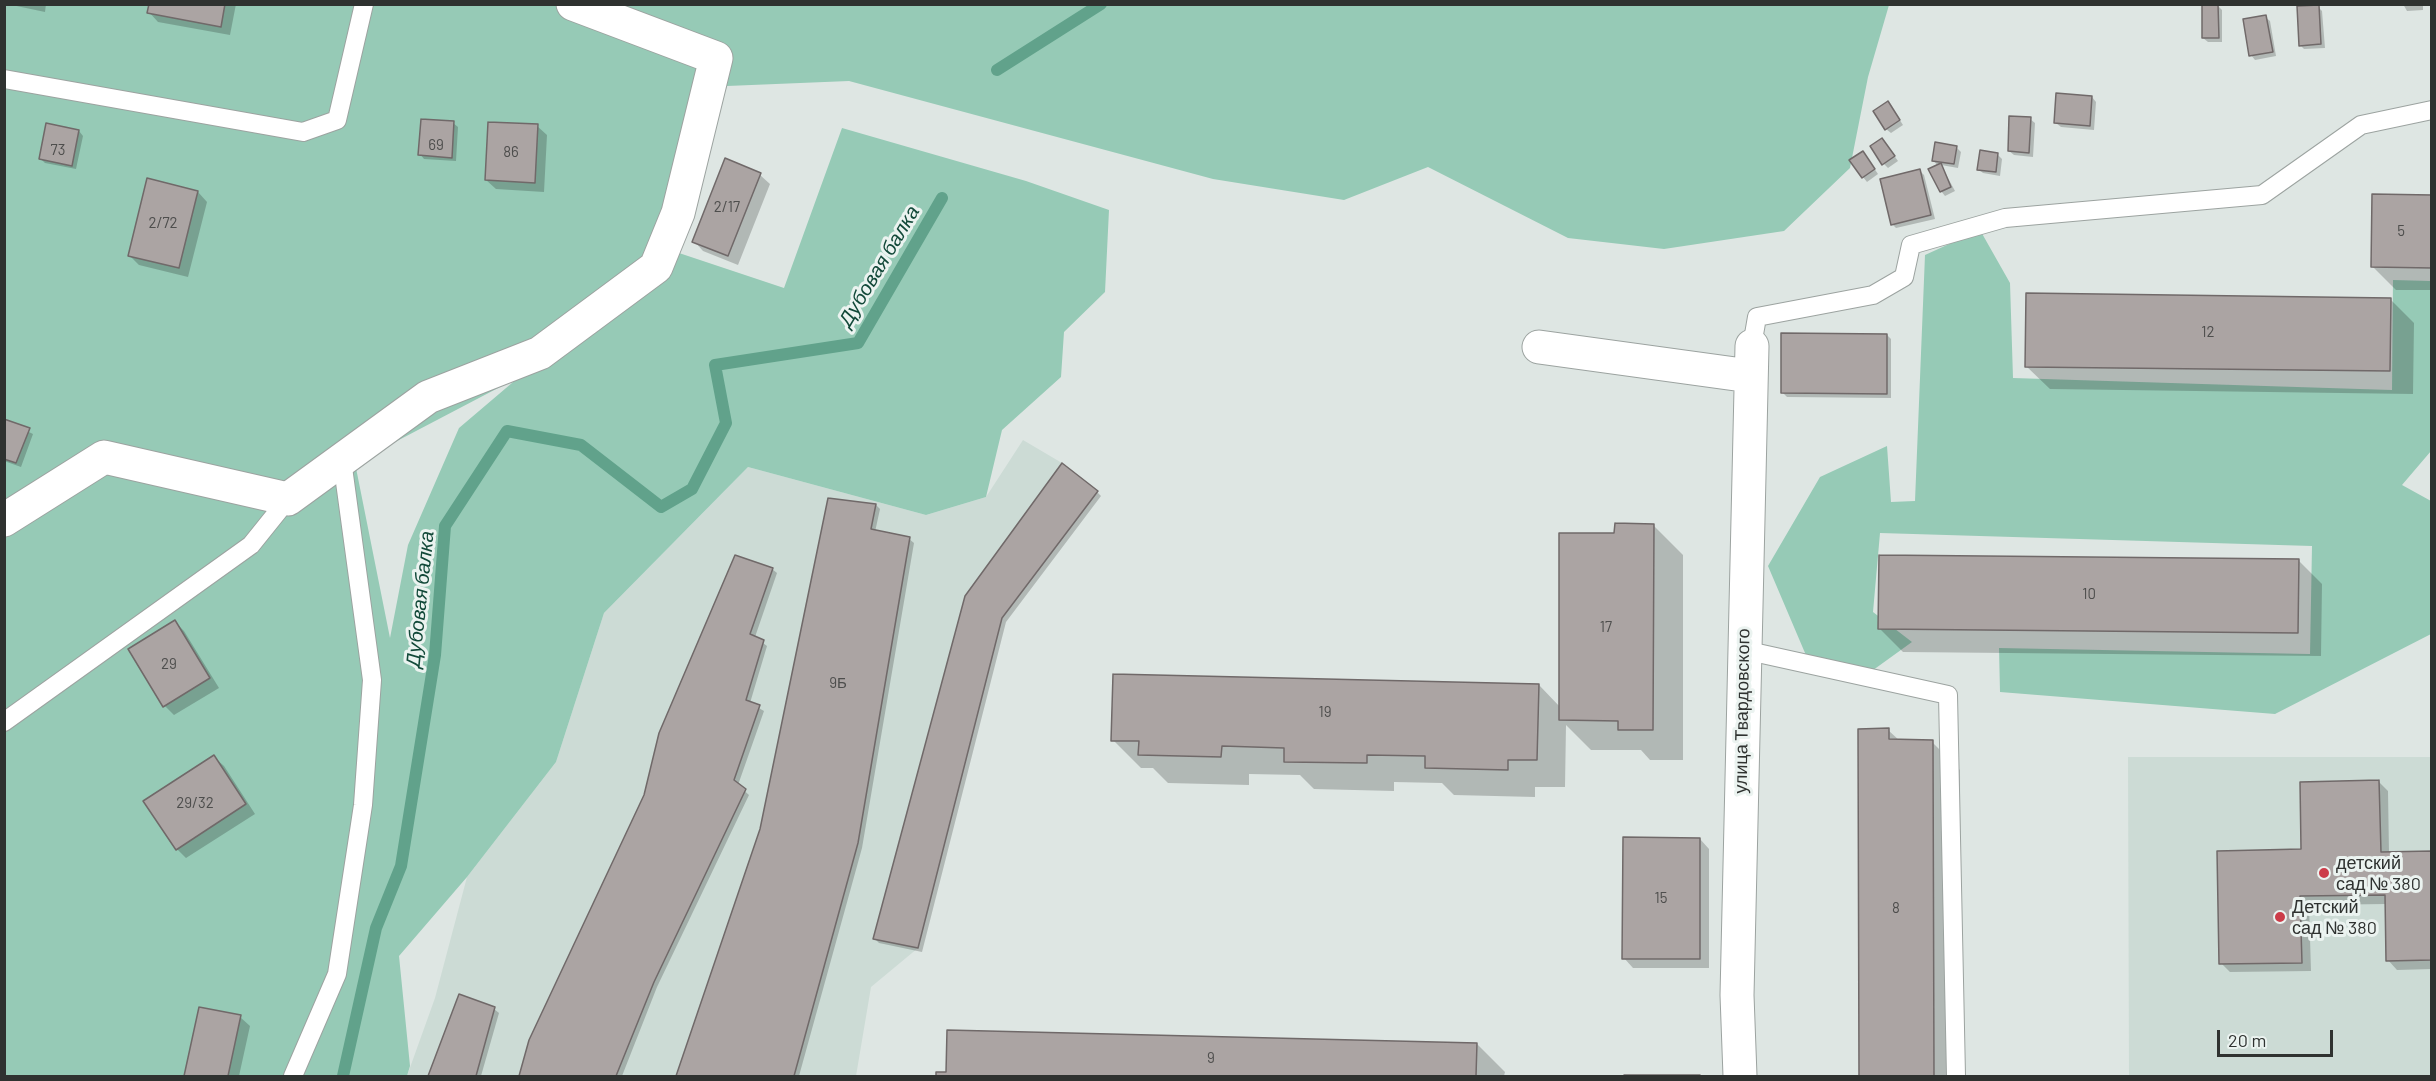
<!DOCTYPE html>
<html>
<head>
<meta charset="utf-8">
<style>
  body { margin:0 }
  #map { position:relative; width:2436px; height:1081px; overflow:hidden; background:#dee6e3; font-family:Barlow,sans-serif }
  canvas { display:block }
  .frame { position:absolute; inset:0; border:6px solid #2f3230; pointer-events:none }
  .scale { position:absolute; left:2217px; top:1030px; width:116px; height:27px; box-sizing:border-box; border:3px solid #2f3230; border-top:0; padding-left:8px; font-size:18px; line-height:21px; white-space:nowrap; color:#2f3230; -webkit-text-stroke:4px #ebf3f0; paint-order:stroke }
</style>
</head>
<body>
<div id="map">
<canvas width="2436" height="1081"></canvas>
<div class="frame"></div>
<div class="scale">20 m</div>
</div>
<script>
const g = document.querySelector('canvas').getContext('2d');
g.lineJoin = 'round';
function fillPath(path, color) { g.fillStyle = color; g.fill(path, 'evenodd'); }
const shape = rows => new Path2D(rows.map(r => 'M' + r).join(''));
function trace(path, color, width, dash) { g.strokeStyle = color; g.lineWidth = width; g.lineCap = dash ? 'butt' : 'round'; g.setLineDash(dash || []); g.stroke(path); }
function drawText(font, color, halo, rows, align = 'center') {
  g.font = font + ' Barlow,sans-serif'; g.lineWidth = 6; g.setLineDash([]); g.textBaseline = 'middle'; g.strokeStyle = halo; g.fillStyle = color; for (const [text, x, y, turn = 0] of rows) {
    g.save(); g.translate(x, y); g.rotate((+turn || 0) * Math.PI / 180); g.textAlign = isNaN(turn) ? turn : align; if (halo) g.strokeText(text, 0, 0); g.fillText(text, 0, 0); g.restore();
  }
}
fillPath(shape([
  [1023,440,1062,463,1098,491,1002,618,918,948,871,987,856,1076,407,1076,435,998,467,877,556,762,604,613,748,467,926,515,986,497],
  [2128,757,2431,757,2431,1076,2129,1076]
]), '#ccdbd5');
fillPath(shape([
  [5,5,1889,5,1868,77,1850,168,1784,231,1664,249,1568,238,1428,167,1344,200,1213,179,849,81,727,86,670,250,784,288,842,128,1026,181,1109,210,1105,292,1064,332,1061,377,1002,430,986,497,926,515,748,467,604,613,556,762,467,877,399,956,410,1066,407,1076,5,1076],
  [519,377,459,428,408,545,390,638,355,463],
  [1980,230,2010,283,2013,378,2392,390,2393,280,2431,281,2431,451,2402,485,2431,501,2431,634,2275,714,2000,692,1999,648,2310,654,2312,546,1880,533,1873,612,1912,642,1869,673,1811,667,1768,566,1820,477,1887,446,1891,502,1915,501,1925,255]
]), '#96cab6');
fillPath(shape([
  [7,4,46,4,45,12],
  [150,4,236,4,230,35,158,22,149,12],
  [2403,4,2423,4,2423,10,2407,11],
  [2218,6,2222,10,2222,42,2208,42,2203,38],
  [2318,7,2322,11,2325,48,2304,49,2300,45],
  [2265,17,2270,21,2276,56,2255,60,2251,55],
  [2092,97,2096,102,2094,130,2061,127,2056,123],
  [1892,108,1903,125,1891,133,1886,129],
  [2030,119,2035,123,2033,157,2014,155,2009,151],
  [453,123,458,127,456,161,424,159,420,154],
  [537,126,547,135,544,192,496,189,486,180],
  [79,131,83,136,76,169,45,163,40,158],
  [1886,144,1898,161,1888,168,1884,164],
  [1956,147,1961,152,1958,168,1941,165,1955,191,1945,196,1941,191,1938,166,1933,160],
  [1997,154,2002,159,2000,176,1983,173,1978,169],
  [1867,158,1878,174,1867,182,1863,177],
  [1920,171,1924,175,1935,219,1896,228,1892,224],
  [760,175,770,184,738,265,703,251,694,241],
  [198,192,207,202,188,277,139,265,129,255],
  [2432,196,2432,290,2396,290,2372,266],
  [2390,299,2414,323,2413,394,2050,389,2026,366],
  [1887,335,1891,339,1891,398,1787,397,1783,393],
  [4,420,33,434,21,467,4,461],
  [1097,492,1101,496,1006,622,922,952,879,943,875,939,966,597],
  [876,505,880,509,875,532,909,539,914,543,862,848,799,1076,677,1076],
  [1653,525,1683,555,1683,760,1650,760,1641,750,1591,750,1566,725,1565,787,1535,787,1535,797,1454,795,1442,783,1394,782,1394,791,1314,789,1300,775,1249,774,1249,785,1168,783,1153,768,1141,768,1113,740,1539,685,1561,708,1616,535],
  [2298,560,2322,584,2321,656,1903,652,1880,629],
  [772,569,777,573,755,637,767,646,750,703,764,711,738,785,749,795,657,987,622,1076,521,1076,530,1041],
  [175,622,184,631,219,688,174,715,165,706],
  [1859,730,1888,730,1900,741,1932,742,1960,770,1961,1076,1861,1076],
  [214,757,224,766,255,814,186,858,177,849],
  [2379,782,2388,791,2389,853,2432,852,2432,969,2397,970,2388,960,2387,904,2309,905,2311,971,2230,972,2221,963,2303,851],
  [1700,839,1709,849,1709,968,1633,968,1624,958],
  [460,996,494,1009,499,1013,481,1076,430,1076],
  [200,1008,240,1017,250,1026,239,1076,186,1076],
  [1477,1044,1505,1072,1504,1076,938,1076,938,1074]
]), '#0003');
trace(shape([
  [997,70,1101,4],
  [343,1076,376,928,401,866,435,655,445,526,507,431,581,445,661,507,692,489,726,423,715,365,858,343,942,198]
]), '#61a28b', 12);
const building = shape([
  [149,4,225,4,221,27,147,13,149,4],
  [2202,4,2218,4,2219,38,2202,38,2202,4],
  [2319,5,2321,44,2299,46,2297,6,2319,5],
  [2266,15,2273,52,2249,56,2243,19,2266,15],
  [2056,93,2092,96,2090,126,2054,123,2056,93],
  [1888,101,1900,120,1885,130,1873,111,1888,101],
  [2009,116,2031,117,2029,153,2008,151,2009,116],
  [421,119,454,121,452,158,418,155,421,119],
  [488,122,538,124,535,183,485,180,488,122],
  [46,123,79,130,72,166,39,159,46,123],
  [1882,138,1895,156,1882,165,1870,146,1882,138],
  [1935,142,1957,146,1954,164,1932,161,1935,142],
  [1980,150,1998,153,1996,172,1977,170,1980,150],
  [1863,151,1875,169,1862,178,1849,160,1863,151],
  [725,158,761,173,728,256,692,242,725,158],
  [1941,163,1951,187,1940,192,1928,169,1941,163],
  [1920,169,1931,215,1891,225,1880,179,1920,169],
  [147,178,198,191,179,268,128,256,147,178],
  [2372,194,2432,195,2432,268,2371,267,2372,194],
  [2026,293,2391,298,2390,371,2025,367,2026,293],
  [1781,333,1887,334,1887,394,1781,393,1781,333],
  [4,419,30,428,16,463,4,459,4,419],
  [1062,463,1098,491,1002,618,918,948,873,939,965,596,1062,463],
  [828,498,876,504,871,529,910,537,858,843,794,1076,676,1076,760,829,828,498],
  [1615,523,1654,524,1653,730,1618,730,1618,721,1559,720,1559,533,1614,533,1615,523],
  [735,555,773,568,750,634,764,640,746,700,760,705,734,780,746,789,654,982,616,1076,519,1076,529,1040,644,795,659,733,735,555],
  [1879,555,2299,559,2298,633,1878,629,1879,555],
  [175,620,210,678,163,707,128,649,175,620],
  [1113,674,1539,684,1537,760,1508,760,1508,770,1425,768,1425,756,1367,755,1367,763,1284,762,1284,748,1222,746,1221,757,1138,755,1139,741,1111,741,1113,674],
  [1889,728,1889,739,1933,740,1934,1076,1859,1076,1858,729,1889,728],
  [214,755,246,804,176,850,143,801,214,755],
  [2379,780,2381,852,2432,851,2432,960,2386,961,2385,895,2300,896,2302,963,2219,964,2217,851,2301,849,2300,782,2379,780],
  [1623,837,1700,838,1700,959,1622,959,1623,837],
  [459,994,495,1007,476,1076,428,1076,459,994],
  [199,1007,241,1015,228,1076,184,1076,199,1007],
  [947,1030,1477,1043,1476,1076,936,1076,936,1072,946,1072,947,1030],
  [1624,1075,1700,1075,1700,1076,1624,1076,1624,1075]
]);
fillPath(building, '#aba4a3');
trace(building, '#706969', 1.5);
const service = shape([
  [4,79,303,132,337,120,364,4],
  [1752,346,1757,317,1873,295,1904,277,1911,245,2005,218,2262,195,2361,125,2432,110],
  [1744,650,1948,695,1956,1076],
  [4,722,251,545,288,499],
  [293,1076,337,974,363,805,372,680,342,460]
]);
const minor = shape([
  [1539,347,1750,376],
  [4,520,104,457,288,499,428,397,540,353,656,267,678,213,716,58,573,4],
  [1740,1076,1737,995,1752,346]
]);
trace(service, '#9ca3a0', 20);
trace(minor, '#9ca3a0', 35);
trace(service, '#fff', 18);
trace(minor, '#fff', 33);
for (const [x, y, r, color] of [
  [2324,873,6,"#cc3c49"],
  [2280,917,6,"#cc3c49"]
]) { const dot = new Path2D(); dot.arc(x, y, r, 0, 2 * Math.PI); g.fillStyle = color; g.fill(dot); trace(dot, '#ebf3f0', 2); }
drawText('15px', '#4e4e4d', null, [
  ["69",436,145],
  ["73",58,150],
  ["86",511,152],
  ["2/17",727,207],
  ["2/72",163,223],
  ["5",2401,231],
  ["12",2208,332],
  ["10",2089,594],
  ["17",1606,627],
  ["29",169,664],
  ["9Б",838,683],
  ["19",1325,712],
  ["29/32",195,803],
  ["15",1661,898],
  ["8",1896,908],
  ["9",1211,1058]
]);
drawText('18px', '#2f3230', '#ebf3f0', [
  ["улица Твардовского",1742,711,-89]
]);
drawText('18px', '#2f3230', '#ebf3f0', [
  ["детский",2336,863],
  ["сад № 380",2336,884],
  ["Детский",2292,907],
  ["сад № 380",2292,928]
], 'left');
drawText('italic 20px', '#124939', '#ebf3f0', [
  ["Дубовая балка",879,266,-59],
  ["Дубовая балка",420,599,-84]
]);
</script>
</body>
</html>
